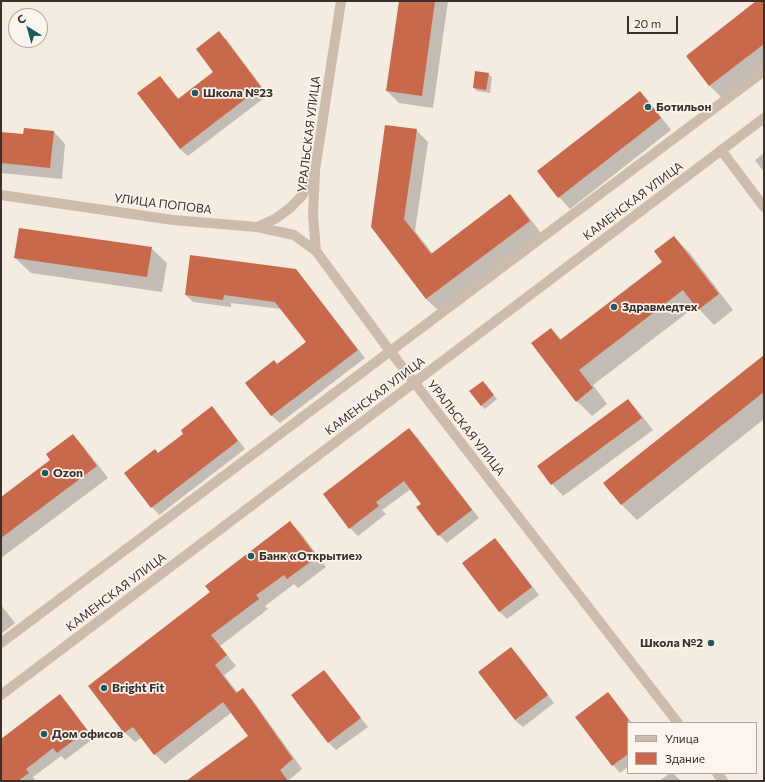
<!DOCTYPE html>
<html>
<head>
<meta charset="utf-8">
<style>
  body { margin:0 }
  #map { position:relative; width:765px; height:782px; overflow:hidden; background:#f4ebe1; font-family:Commissioner,sans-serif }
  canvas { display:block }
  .frame { position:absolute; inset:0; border:2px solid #3b302b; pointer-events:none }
  .legend { position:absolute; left:627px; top:722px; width:130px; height:52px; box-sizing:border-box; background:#fbf5ee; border:1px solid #aea6a0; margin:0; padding:5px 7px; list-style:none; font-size:12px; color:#3b302b }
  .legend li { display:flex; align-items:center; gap:8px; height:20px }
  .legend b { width:20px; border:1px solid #aea6a0 }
  .north { position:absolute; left:8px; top:8px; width:40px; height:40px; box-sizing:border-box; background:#fbf5ee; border:1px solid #aea6a0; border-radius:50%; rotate:323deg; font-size:11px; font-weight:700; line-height:16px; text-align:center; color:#3b302b }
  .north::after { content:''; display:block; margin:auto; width:14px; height:18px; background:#1f5a5e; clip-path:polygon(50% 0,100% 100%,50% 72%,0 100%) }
  .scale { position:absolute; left:627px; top:16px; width:51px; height:18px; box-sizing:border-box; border:2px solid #3b302b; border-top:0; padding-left:5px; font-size:12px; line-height:14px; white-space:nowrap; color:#3b302b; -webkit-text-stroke:3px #fbf5ee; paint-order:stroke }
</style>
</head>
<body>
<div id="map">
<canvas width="765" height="782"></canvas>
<div class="frame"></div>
<ul class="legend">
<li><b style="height:5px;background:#cdbbac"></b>Улица</li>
<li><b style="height:11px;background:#c8694b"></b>Здание</li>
</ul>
<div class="north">С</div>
<div class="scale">20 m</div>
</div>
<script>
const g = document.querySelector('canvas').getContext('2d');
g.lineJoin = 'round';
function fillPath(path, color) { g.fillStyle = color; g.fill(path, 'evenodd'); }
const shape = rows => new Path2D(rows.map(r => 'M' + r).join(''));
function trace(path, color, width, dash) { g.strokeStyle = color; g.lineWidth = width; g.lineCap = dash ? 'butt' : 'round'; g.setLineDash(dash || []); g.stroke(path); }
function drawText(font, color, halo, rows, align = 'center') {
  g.font = font + ' Commissioner,sans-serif'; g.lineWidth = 3.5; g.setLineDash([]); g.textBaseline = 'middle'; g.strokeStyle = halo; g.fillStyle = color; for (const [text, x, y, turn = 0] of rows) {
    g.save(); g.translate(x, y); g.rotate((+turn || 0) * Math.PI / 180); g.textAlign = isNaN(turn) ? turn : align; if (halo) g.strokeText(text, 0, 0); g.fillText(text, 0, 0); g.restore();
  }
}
fillPath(shape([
  [400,1,448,1,433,108,399,103,387,91],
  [758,1,764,1,764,71,725,101,710,86,687,56],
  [219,33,227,40,268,95,188,156,180,149,160,77,179,99,214,72],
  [488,74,492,77,490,93,477,91,474,88],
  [640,92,651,104,671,130,570,209,559,197,538,171],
  [416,130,428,142,415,231,433,254,510,196,521,207,541,233,438,310,426,299,372,226],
  [54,132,65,144,62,179,1,173,1,133,24,135],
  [764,153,764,172,755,160],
  [673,237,689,252,733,310,714,325,696,306,593,385,607,404,592,416,577,401,551,329,562,340,664,262],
  [151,248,167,263,162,292,31,273,15,258],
  [295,270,303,278,365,358,280,423,272,416,247,383,278,365,307,342,281,309,231,303,231,307,193,302,186,295],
  [764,357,764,419,637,520,622,505,605,483],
  [486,386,497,399,485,409,481,405],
  [628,400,639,412,653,430,563,496,552,484,538,466],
  [212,408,219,415,245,449,159,515,152,507,158,454,185,434],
  [409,429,417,437,479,518,447,543,439,535,418,507,422,504,411,489,382,510,386,514,358,536,350,528],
  [73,435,84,447,108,478,1,558,1,498,51,460],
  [290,522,300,532,326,567,298,588,294,584,265,606,268,609,220,646,236,666,224,675,238,693,242,690,252,699,302,769,289,780,289,781,188,781,250,736,232,712,165,764,155,754,142,737,135,742,125,733,89,686,211,592],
  [495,540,502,547,539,595,507,619,499,611],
  [1,605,15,623,1,634],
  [511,648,518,655,554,703,523,727,515,720],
  [324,671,331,679,368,727,336,750,329,743,292,695],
  [608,693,615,701,632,723,628,723,628,767,620,773,613,765],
  [60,696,67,703,94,738,65,760,61,756,33,777,36,781,1,781,1,740],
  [670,773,673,773,681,781,659,781]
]), '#0003');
fillPath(shape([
  [399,1,435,1,422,96,386,91],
  [756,1,764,1,764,44,709,86,686,56],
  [219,31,261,87,180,149,137,93,160,76,178,99,213,72,196,49],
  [475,71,489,73,486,90,473,88],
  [640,91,661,118,558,198,537,171],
  [385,125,417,129,404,219,431,254,510,194,530,221,426,299,371,227],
  [24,128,54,131,50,168,1,163,1,132,23,134],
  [19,228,152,247,147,277,14,258],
  [674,236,719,294,698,310,683,290,579,370,593,388,576,402,531,343,551,328,560,340,662,262,654,251],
  [190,255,296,269,358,350,271,416,245,383,274,360,277,364,306,342,275,302,224,295,223,300,185,295],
  [764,355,764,392,621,505,603,483],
  [483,381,494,395,481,406,469,391],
  [628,399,642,418,551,485,537,466],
  [212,406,238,441,151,508,124,473,155,449,158,453,183,434,181,430],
  [409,428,472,510,438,536,416,507,421,504,404,481,376,502,379,506,349,529,323,494],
  [73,434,97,466,1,538,1,497,50,460,46,454],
  [290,521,317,557,287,579,284,575,256,595,259,599,211,635,227,655,215,665,236,693,243,688,293,759,280,770,288,781,186,781,248,736,223,702,154,755,133,727,124,733,88,686,210,592,205,586],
  [495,538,532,587,499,612,462,563],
  [511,647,548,695,515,720,478,672],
  [324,670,361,718,328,743,291,695],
  [608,692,628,719,628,754,612,766,575,717],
  [60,694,87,730,57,753,53,748,26,769,29,773,18,781,1,781,1,739]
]), '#c8694b');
trace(shape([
  [341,1,315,170,313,215,316,251,390,351,678,723],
  [721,150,764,207],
  [1,195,173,220,257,227,294,235,316,251],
  [257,227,275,219,290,208,300,198,310,184,313,176],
  [1,643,764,71],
  [1,695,764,118],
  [717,773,723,781]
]), '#cdbbac', 10);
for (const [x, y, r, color] of [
  [195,93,4,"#1f5a5e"],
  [648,107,4,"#1f5a5e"],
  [614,307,4,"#1f5a5e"],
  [45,473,4,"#1f5a5e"],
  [251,556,4,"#1f5a5e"],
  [711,643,4,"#1f5a5e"],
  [104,688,4,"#1f5a5e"],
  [44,734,4,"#1f5a5e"]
]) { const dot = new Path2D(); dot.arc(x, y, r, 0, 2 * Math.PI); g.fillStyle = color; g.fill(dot); trace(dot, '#fbf5ee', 1.5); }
drawText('bold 12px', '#3b302b', '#fbf5ee', [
  ["Школа №23",203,93],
  ["Ботильон",656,107],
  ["Здравмедтех",622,307],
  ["Ozon",53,473],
  ["Банк «Открытие»",259,556],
  ["Школа №2",703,643,"right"],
  ["Bright Fit",112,688],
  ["Дом офисов",52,734]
], 'left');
drawText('12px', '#3b302b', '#fbf5ee', [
  ["УРАЛЬСКАЯ УЛИЦА",309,134,-83],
  ["КАМЕНСКАЯ УЛИЦА",633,201,-37],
  ["УЛИЦА ПОПОВА",163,204,7],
  ["КАМЕНСКАЯ УЛИЦА",375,396,-37],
  ["УРАЛЬСКАЯ УЛИЦА",466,428,52],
  ["КАМЕНСКАЯ УЛИЦА",116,592,-37]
]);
</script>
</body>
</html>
